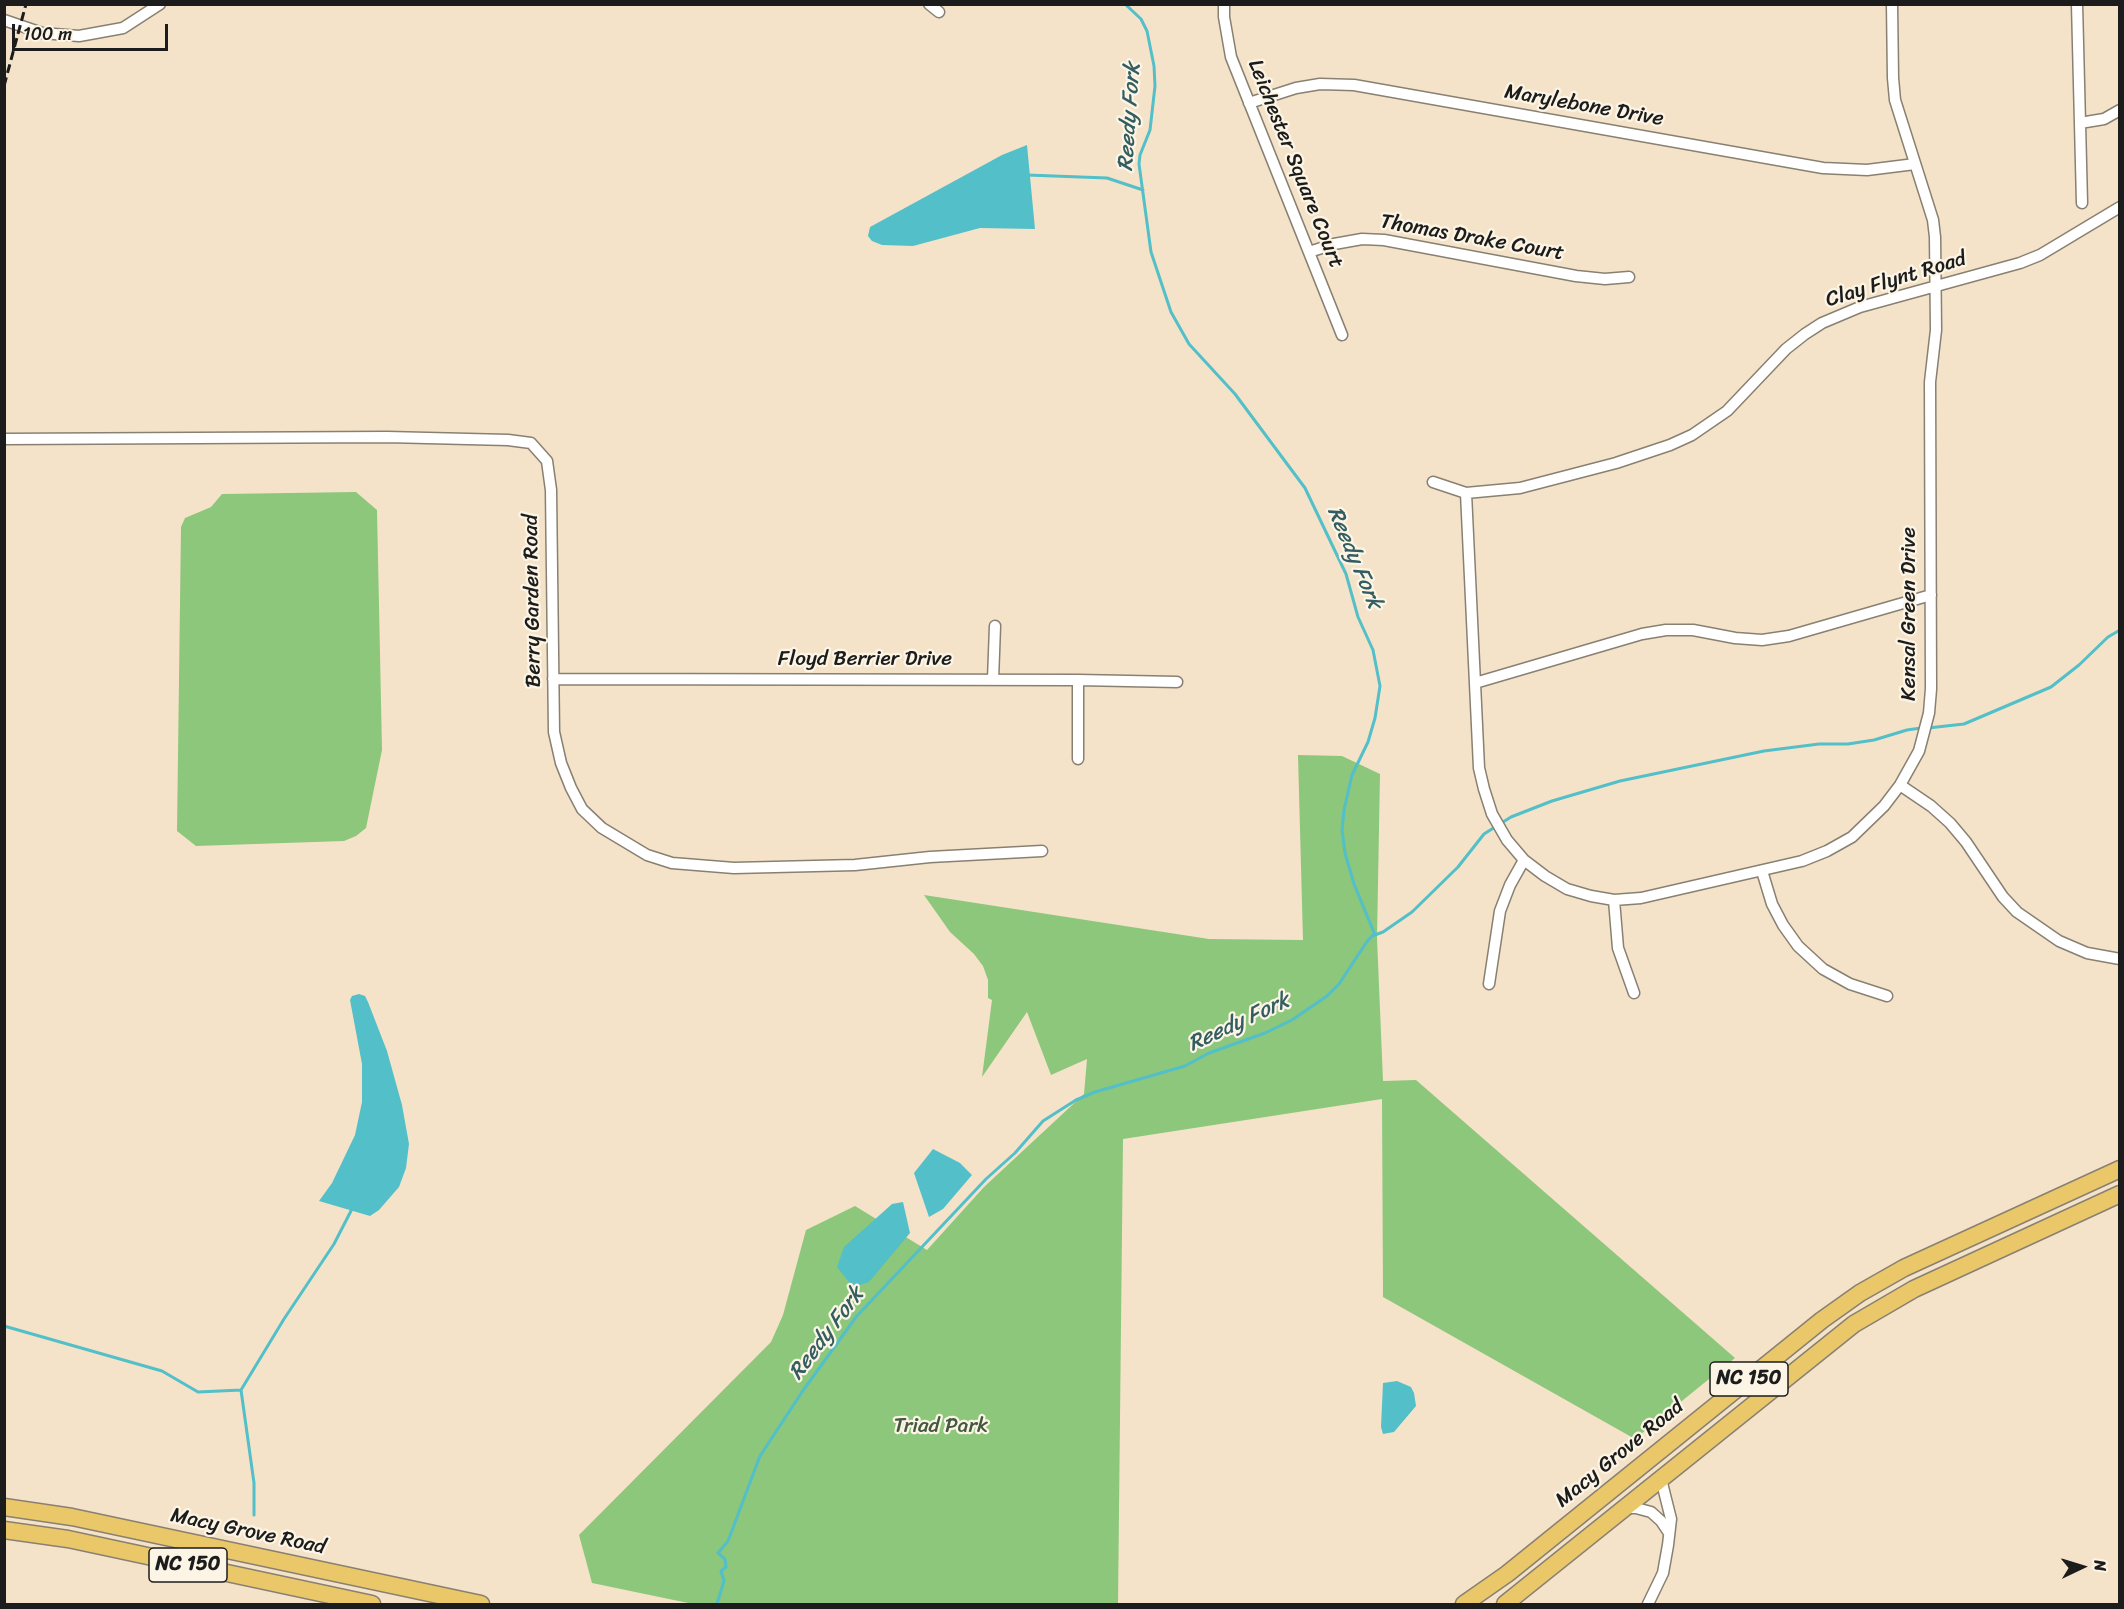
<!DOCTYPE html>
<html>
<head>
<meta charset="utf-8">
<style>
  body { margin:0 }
  #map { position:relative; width:2124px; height:1609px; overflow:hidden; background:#f5e3c9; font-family:Sriracha,sans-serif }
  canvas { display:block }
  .frame { position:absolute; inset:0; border:6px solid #1c1c1c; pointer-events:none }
  .north { position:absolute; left:2052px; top:1537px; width:60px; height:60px; -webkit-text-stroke:4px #fcf5e5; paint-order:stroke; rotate:86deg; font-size:16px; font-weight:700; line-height:24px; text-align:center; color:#1c1c1c }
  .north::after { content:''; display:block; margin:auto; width:21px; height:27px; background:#1c1c1c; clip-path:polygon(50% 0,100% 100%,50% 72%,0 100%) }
  .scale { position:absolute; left:12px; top:24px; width:156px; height:27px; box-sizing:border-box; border:3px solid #1c1c1c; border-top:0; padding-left:8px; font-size:18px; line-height:21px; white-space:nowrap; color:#1c1c1c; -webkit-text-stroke:4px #fcf5e5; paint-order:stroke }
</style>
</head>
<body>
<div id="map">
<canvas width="2124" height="1609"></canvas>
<div class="frame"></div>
<div class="north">N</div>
<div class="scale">100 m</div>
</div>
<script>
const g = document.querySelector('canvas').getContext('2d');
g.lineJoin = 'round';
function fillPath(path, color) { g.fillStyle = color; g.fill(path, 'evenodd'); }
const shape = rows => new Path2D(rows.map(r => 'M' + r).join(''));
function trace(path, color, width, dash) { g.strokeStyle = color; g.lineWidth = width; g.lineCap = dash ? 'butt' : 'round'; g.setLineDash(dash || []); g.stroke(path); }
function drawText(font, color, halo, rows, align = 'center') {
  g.font = font + ' Sriracha,sans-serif'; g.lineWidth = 4.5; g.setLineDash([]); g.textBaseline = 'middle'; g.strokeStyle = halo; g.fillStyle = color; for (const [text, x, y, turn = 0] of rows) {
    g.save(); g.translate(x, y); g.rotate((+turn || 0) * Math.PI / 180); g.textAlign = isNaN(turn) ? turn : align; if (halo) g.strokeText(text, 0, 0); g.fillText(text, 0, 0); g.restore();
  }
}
fillPath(shape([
  [356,492,377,510,382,750,366,828,356,836,344,841,196,846,177,831,181,527,185,518,211,507,222,494],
  [1298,755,1342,756,1380,774,1377,938,1383,1081,1416,1080,1735,1358,1635,1439,1383,1297,1382,1099,1123,1139,1118,1604,693,1604,592,1583,579,1535,771,1342,783,1315,806,1230,855,1206,927,1250,984,1187,1084,1094,1087,1059,1051,1075,1027,1012,982,1077,992,1000,988,998,988,980,983,966,974,954,950,932,924,895,1209,939,1303,940]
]), '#8cc77c');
fillPath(shape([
  [1027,145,1035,229,980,228,913,246,882,245,872,241,868,236,870,227,1002,155],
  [359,994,365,996,368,1002,387,1051,402,1105,409,1144,406,1168,399,1187,379,1210,370,1216,319,1201,332,1183,355,1135,362,1102,362,1064,350,1000,352,996],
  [933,1149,960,1163,972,1175,943,1209,929,1217,914,1173],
  [903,1202,910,1233,869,1282,853,1287,837,1267,844,1247,892,1204],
  [1397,1381,1411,1387,1414,1393,1416,1406,1394,1432,1383,1434,1381,1427,1383,1383]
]), '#52bfc9');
trace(shape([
  [1125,4,1141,19,1147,31,1154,66,1155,86,1150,130,1140,155,1139,164,1151,252,1171,312,1189,344,1235,394,1305,488,1346,574,1358,617,1373,650,1380,686,1375,718,1368,742,1352,775,1344,810,1342,830,1345,853,1354,884,1375,935],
  [1027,175,1107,178,1143,190],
  [1928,728,1964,724,2051,687,2079,665,2108,637,2120,630],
  [4,1326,162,1371,198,1392,241,1390],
  [254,1515,254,1483,241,1390,284,1319,334,1244,353,1207],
  [717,1604,724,1581,721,1571,726,1567,725,1559,718,1553,728,1541,760,1456,802,1392,856,1317,986,1179,1015,1153,1043,1121,1076,1100,1095,1092,1185,1066,1209,1053,1265,1033,1292,1020,1327,996,1339,984,1366,943,1372,936,1383,932,1412,912,1458,867,1484,834,1511,817,1552,801,1620,781,1764,751,1819,744,1848,744,1874,740,1907,730,1921,728]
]), '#52bfc9', 3);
const street = shape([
  [929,4,939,12],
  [1224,4,1224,17,1231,57,1342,335],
  [2077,4,2082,203],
  [4,20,42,33,79,36,123,28,160,4],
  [1249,103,1296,88,1320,84,1354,85,1823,168,1867,170,1915,164],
  [2080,123,2104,119,2120,110],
  [1309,252,1334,244,1362,239,1384,240,1576,276,1605,279,1629,277],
  [4,439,387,437,508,440,531,443,547,461,551,490,554,732,561,763,571,788,582,809,602,828,647,855,672,863,734,868,855,865,930,857,1042,851],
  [1433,482,1466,493,1520,488,1616,463,1670,445,1692,435,1727,411,1786,349,1805,334,1822,323,1860,307,2020,263,2040,255,2120,207],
  [1466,493,1479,768,1484,789,1492,814,1507,840,1524,860,1545,876,1567,889,1591,896,1614,900,1641,898,1802,861,1827,851,1852,837,1884,806,1900,785,1919,751,1929,713,1931,689,1930,382,1936,330,1935,237,1933,220,1895,100,1893,78,1892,4],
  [553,679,1078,680,1177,682],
  [993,680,995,626],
  [1475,683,1642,634,1666,630,1693,630,1735,638,1762,640,1789,636,1931,595],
  [1078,759,1078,680],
  [1900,785,1931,806,1950,823,1966,842,2003,897,2017,912,2059,941,2087,953,2120,959],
  [1762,871,1772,904,1783,925,1798,946,1823,969,1850,984,1887,996],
  [1614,900,1618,948,1634,993],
  [1489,984,1500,911,1510,885,1524,860],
  [1625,1508,1636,1508,1651,1512,1661,1521,1669,1533],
  [1648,1604,1663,1573,1668,1545,1671,1519,1661,1479]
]);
const primary = shape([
  [4,1507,72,1517,481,1604],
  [4,1530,68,1539,372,1604],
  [1464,1604,1507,1574,1822,1320,1860,1293,1904,1268,2120,1169],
  [1505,1604,1854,1324,1914,1289,2120,1194]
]);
trace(street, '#888072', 13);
trace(primary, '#888072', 19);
trace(street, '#fff', 10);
trace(primary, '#eac769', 16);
trace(shape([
  [4,86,26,4]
]), '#1c1c1c', 3, [9, 4.5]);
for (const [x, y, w] of [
  [1749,1379,78],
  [188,1565,78]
]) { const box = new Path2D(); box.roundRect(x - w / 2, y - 17, w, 34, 4.5); g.fillStyle = '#fcf5e5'; g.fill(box); trace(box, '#1c1c1c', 1.5); }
drawText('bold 20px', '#1c1c1c', null, [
  ["NC 150",1749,1379],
  ["NC 150",188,1565]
]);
drawText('21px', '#1c1c1c', '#fcf5e5', [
  ["Marylebone Drive",1584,106,10],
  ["Leichester Square Court",1295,164,68],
  ["Thomas Drake Court",1472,238,10],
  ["Clay Flynt Road",1896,280,-17],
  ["Berry Garden Road",533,601,-91],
  ["Kensal Green Drive",1910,614,-90],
  ["Floyd Berrier Drive",865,660],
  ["Macy Grove Road",1620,1454,-39],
  ["Macy Grove Road",248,1532,12]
]);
drawText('21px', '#43583e', '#fcf5e5', [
  ["Triad Park",941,1427]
]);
drawText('italic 22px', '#325d61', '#fcf5e5', [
  ["Reedy Fork",1130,117,-86],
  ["Reedy Fork",1354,558,67],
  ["Reedy Fork",1239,1023,-25],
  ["Reedy Fork",827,1334,-53]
]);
</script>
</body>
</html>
